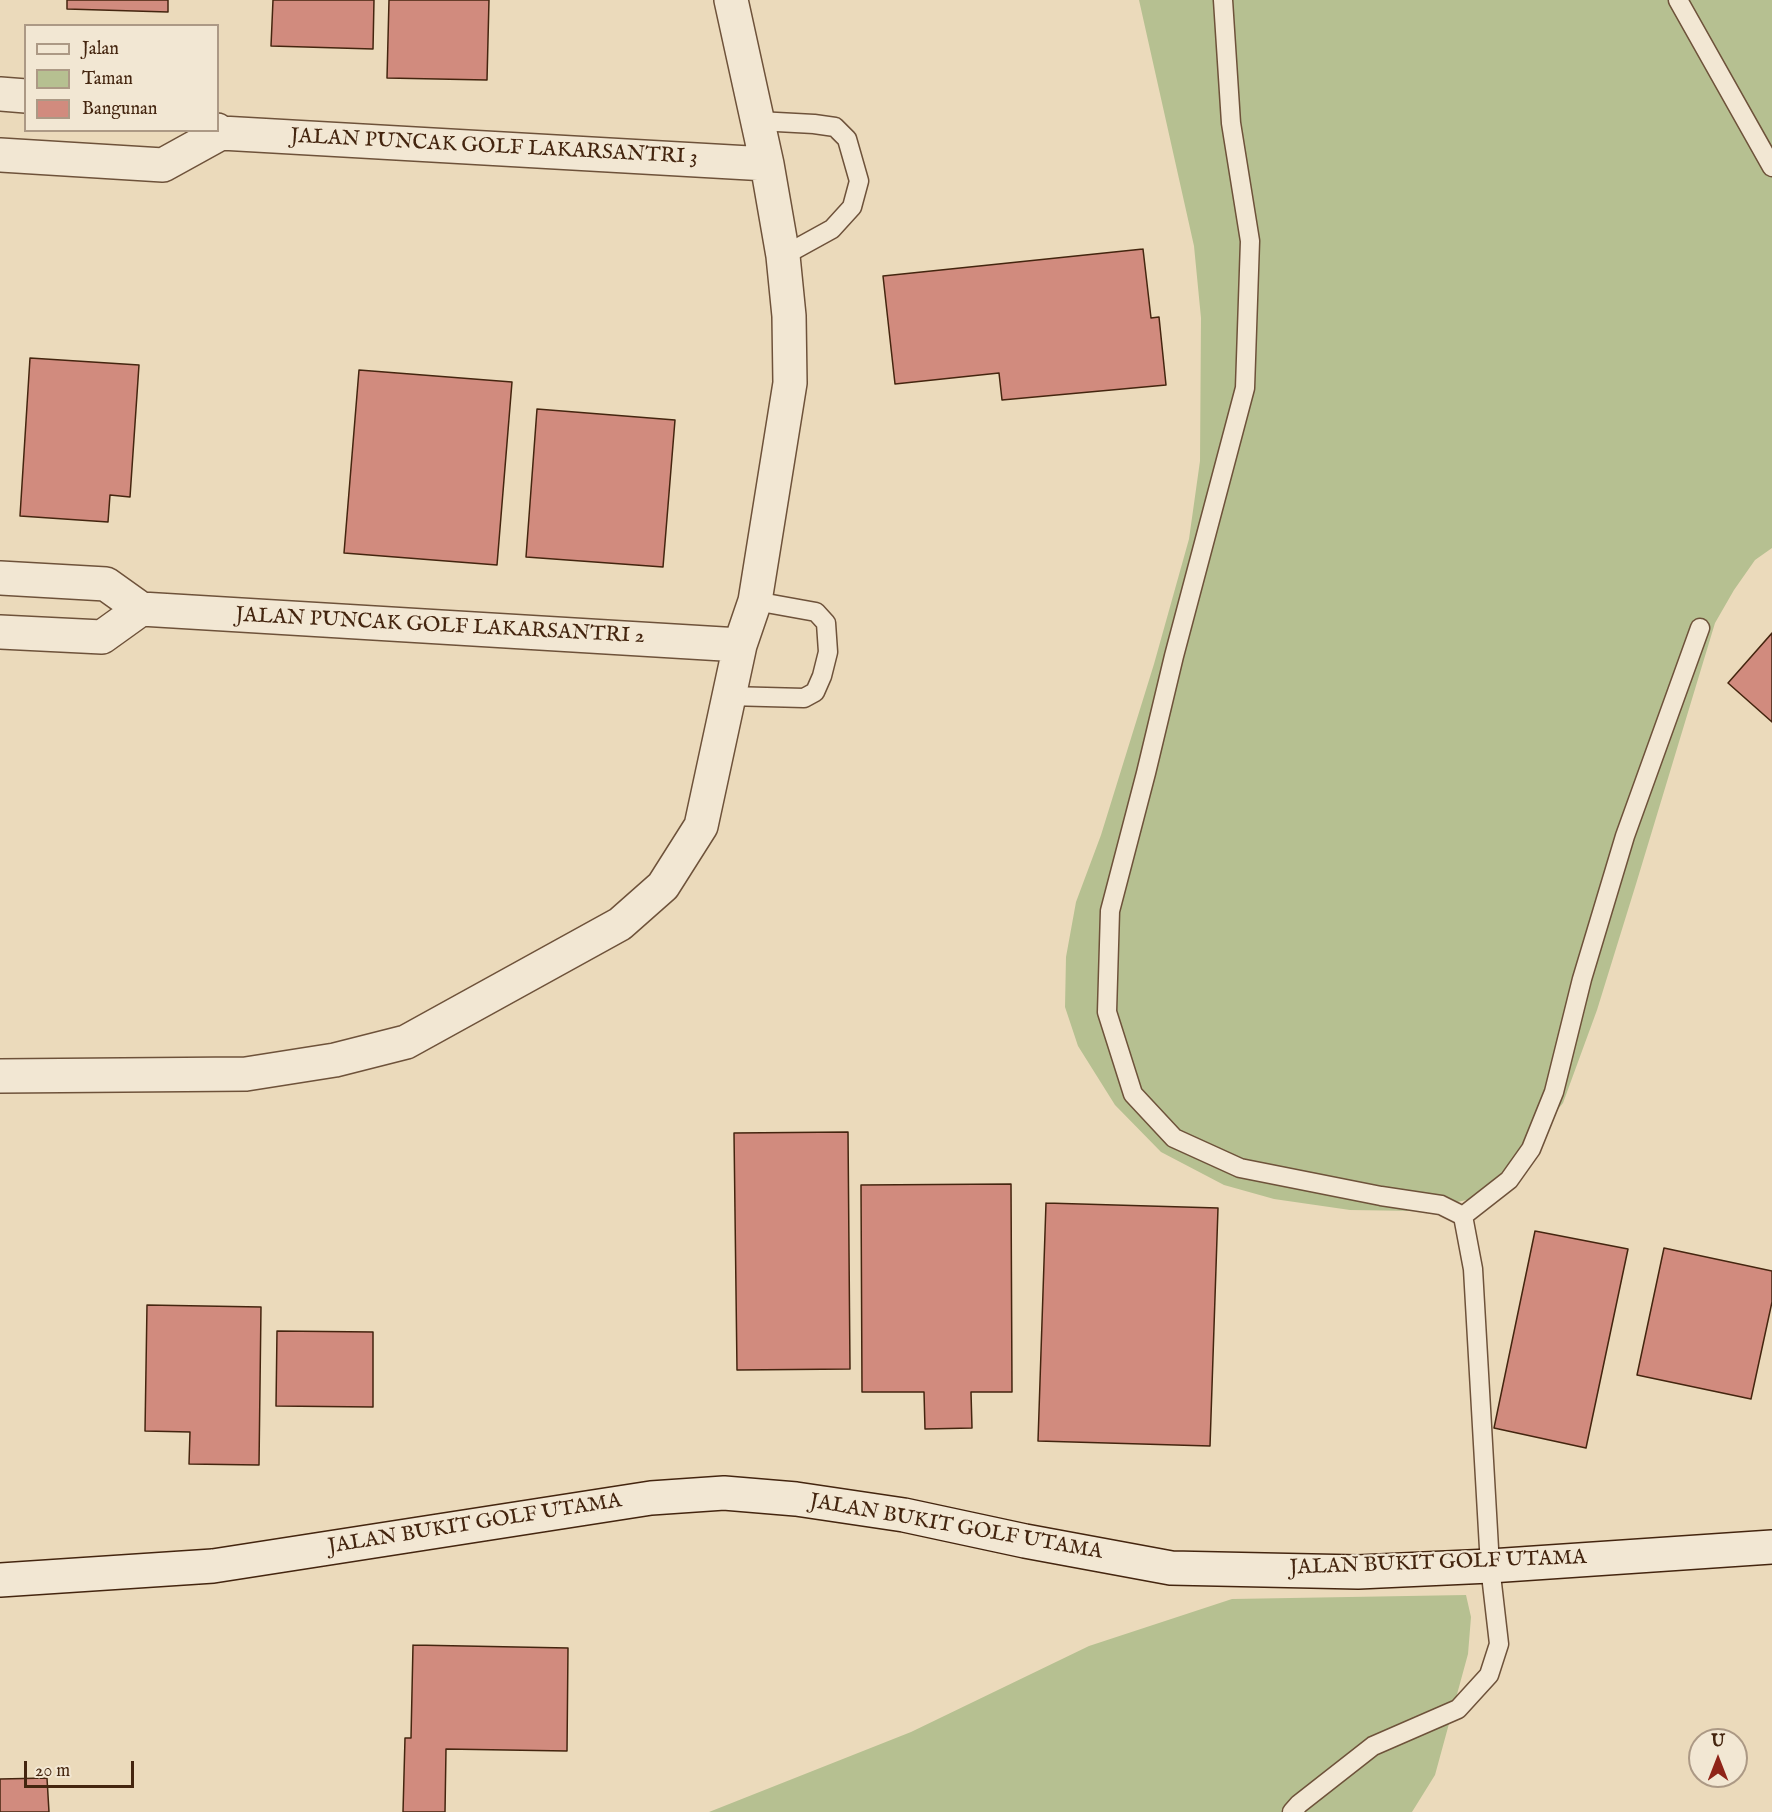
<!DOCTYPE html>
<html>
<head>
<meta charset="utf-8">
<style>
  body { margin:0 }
  #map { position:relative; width:1772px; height:1812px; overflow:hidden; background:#ebdabb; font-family:"IM FELL English",serif }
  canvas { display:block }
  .legend { position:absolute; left:24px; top:24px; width:195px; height:108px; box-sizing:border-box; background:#f2e7d3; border:2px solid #ac9985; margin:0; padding:8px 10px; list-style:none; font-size:18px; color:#44250f }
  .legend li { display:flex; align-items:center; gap:12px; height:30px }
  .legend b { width:30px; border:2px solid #ac9985 }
  .north { position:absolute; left:1688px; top:1728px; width:60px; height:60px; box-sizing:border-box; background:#f2e7d3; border:2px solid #ac9985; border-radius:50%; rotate:0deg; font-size:16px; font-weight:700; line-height:24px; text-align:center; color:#44250f }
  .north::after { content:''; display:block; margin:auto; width:21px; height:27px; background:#8f2418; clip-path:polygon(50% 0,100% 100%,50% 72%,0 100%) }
  .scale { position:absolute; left:24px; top:1761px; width:110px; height:27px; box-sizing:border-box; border:3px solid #44250f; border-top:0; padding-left:8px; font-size:18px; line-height:21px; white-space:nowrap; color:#44250f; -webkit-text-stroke:4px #f2e7d3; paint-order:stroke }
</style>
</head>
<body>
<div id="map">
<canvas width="1772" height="1812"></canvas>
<ul class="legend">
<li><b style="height:8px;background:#f2e7d3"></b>Jalan</li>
<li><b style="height:16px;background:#b6c091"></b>Taman</li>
<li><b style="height:16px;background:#d18b7e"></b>Bangunan</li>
</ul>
<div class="north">U</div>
<div class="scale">20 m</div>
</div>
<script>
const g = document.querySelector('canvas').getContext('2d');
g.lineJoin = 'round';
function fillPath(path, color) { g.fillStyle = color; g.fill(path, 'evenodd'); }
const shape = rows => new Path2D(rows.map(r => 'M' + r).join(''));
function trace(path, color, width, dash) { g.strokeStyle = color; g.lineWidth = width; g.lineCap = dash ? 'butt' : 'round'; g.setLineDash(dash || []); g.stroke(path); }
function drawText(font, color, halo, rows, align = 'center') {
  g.font = font + ' "IM FELL English",serif'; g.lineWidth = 4.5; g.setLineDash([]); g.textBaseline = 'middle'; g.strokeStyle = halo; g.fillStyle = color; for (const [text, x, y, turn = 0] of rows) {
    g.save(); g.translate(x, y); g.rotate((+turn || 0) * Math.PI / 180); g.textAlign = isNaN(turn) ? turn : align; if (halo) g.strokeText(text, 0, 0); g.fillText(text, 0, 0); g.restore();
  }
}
fillPath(shape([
  [1139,0,1772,0,1772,548,1755,560,1734,590,1715,623,1636,884,1597,1010,1563,1103,1518,1159,1471,1199,1416,1211,1350,1210,1274,1199,1224,1185,1161,1152,1115,1105,1078,1046,1065,1007,1066,957,1076,902,1101,835,1154,664,1189,539,1200,461,1201,318,1194,246],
  [1466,1595,1471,1617,1468,1654,1435,1775,1412,1812,709,1812,911,1732,1089,1646,1232,1599]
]), '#b6c091');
const building = shape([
  [67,0,168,0,168,12,67,9,67,0],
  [273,0,374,0,373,49,271,46,273,0],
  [389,0,489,0,487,80,387,78,389,0],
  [1143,249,1151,318,1159,317,1166,385,1002,400,999,373,895,384,883,276,1143,249],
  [30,358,139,365,130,497,110,495,108,522,20,516,30,358],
  [359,370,512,382,497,565,344,553,359,370],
  [537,409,675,420,663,567,526,557,537,409],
  [1772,633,1772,722,1728,683,1772,633],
  [848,1132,850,1369,737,1370,734,1133,848,1132],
  [1011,1184,1012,1392,971,1392,972,1428,925,1429,924,1392,862,1392,861,1185,1011,1184],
  [1046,1203,1218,1208,1210,1446,1038,1441,1046,1203],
  [1535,1231,1628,1249,1586,1448,1494,1428,1535,1231],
  [1664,1248,1772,1271,1772,1302,1751,1399,1637,1375,1664,1248],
  [147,1305,261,1307,259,1465,189,1464,190,1432,145,1431,147,1305],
  [277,1331,373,1332,373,1407,276,1406,277,1331],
  [413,1645,568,1648,567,1751,446,1749,445,1812,403,1812,405,1738,411,1738,413,1645],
  [47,1778,49,1812,0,1812,0,1779,47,1778]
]);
fillPath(building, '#d18b7e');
trace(building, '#44250f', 1.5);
const lane = shape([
  [1223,0,1231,123,1250,241,1245,388,1174,656,1146,773,1110,911,1107,1012,1133,1094,1174,1138,1240,1168,1381,1196,1441,1205,1463,1216,1473,1269,1490,1566,1499,1644,1489,1675,1458,1709,1373,1746,1299,1804,1292,1812],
  [1678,0,1772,167],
  [758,121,814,124,835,127,847,139,859,181,852,207,832,229,783,256],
  [728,696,804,698,815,692,822,676,828,652,826,623,816,612,755,601],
  [1463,1216,1509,1180,1531,1149,1554,1092,1582,979,1625,836,1700,628]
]);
const street = shape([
  [0,94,26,96],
  [217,130,221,133,767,164],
  [0,155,163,165,221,133],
  [0,578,106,584,141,609,740,645],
  [0,632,102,637,141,609],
  [0,1076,246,1074,335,1060,406,1042,620,924,663,886,701,826,740,645,755,601,790,383,789,316,783,256,767,164,731,0]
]);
const secondary = shape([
  [0,1580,213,1566,651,1498,724,1493,796,1499,904,1515,1025,1541,1171,1568,1358,1572,1490,1566,1772,1547]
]);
trace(lane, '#6e523a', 21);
trace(street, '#6e523a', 36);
trace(secondary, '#44250f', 36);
trace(lane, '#f2e7d3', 18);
trace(street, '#f2e7d3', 33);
trace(secondary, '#f2e7d3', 33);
drawText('21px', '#44250f', '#f2e7d3', [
  ["JALAN PUNCAK GOLF LAKARSANTRI 3",494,148,3],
  ["JALAN PUNCAK GOLF LAKARSANTRI 2",440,627,3],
  ["JALAN BUKIT GOLF UTAMA",475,1525,-9],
  ["JALAN BUKIT GOLF UTAMA",956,1528,10],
  ["JALAN BUKIT GOLF UTAMA",1438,1564,-2]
]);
</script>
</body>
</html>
